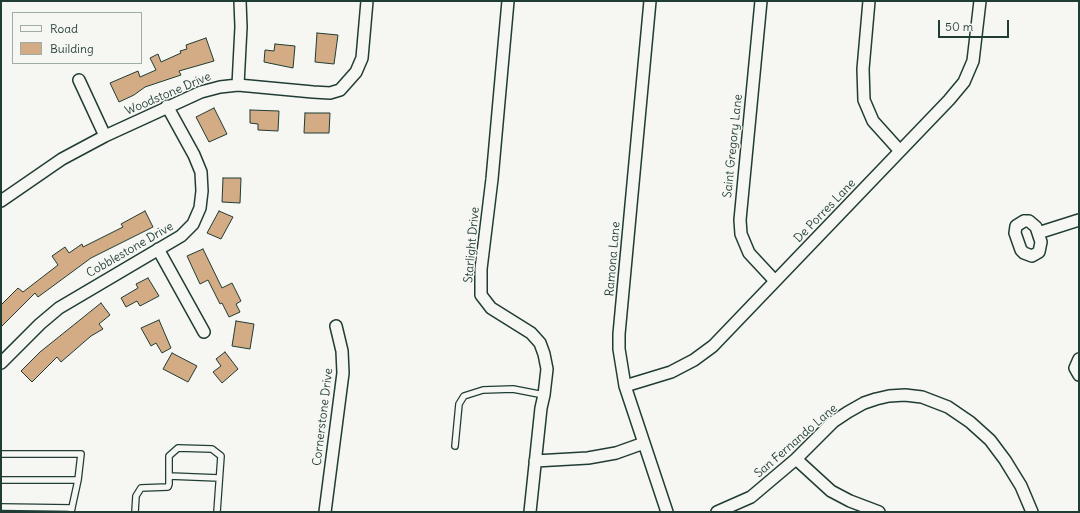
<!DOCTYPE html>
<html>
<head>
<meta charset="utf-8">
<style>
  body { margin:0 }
  #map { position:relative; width:1080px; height:513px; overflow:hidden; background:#f6f6f2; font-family:Delius,sans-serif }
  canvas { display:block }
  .frame { position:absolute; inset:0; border:2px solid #1f3d34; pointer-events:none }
  .legend { position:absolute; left:12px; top:12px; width:130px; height:52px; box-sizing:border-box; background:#f6f6f2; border:1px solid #a0aca6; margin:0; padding:5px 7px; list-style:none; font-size:12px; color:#1f3d34 }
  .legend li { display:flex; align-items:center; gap:8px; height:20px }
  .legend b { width:20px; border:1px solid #a0aca6 }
  .scale { position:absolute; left:938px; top:20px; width:71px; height:18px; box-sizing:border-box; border:2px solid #1f3d34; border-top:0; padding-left:5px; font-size:12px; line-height:14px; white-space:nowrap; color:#1f3d34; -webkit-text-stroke:3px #f6f6f2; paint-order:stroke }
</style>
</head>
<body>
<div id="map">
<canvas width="1080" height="513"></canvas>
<div class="frame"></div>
<ul class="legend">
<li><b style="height:5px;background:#f6f6f2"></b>Road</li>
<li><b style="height:11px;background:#d3ab84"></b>Building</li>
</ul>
<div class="scale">50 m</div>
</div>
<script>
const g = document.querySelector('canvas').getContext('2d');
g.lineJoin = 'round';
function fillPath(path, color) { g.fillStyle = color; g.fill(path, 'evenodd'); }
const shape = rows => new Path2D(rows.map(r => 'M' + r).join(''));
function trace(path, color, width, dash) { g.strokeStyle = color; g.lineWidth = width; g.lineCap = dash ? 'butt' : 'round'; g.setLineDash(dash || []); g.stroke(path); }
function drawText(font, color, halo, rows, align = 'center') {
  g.font = font + ' Delius,sans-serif'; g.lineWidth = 3; g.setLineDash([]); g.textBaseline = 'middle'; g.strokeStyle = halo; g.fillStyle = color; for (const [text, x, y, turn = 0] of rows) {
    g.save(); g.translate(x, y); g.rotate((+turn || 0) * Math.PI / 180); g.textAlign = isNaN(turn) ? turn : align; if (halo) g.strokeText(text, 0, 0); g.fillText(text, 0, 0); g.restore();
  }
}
const building = shape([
  [317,33,338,35,334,64,315,62,317,33],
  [206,38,214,61,179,71,181,75,145,87,134,95,119,102,110,83,138,71,140,77,156,70,150,58,158,54,161,62,181,53,180,51,187,49,186,45,206,38],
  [275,44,295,46,293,68,264,62,265,50,274,51,275,44],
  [214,108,227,134,209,142,196,117,214,108],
  [250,110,279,111,278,131,258,130,258,124,250,123,250,110],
  [305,113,330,113,329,133,304,133,305,113],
  [223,178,241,178,240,203,222,202,223,178],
  [145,211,153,227,91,258,38,297,35,293,1,327,1,305,18,288,23,292,58,265,52,256,65,247,69,253,82,244,83,247,123,227,121,224,145,211],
  [219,211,233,217,221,239,207,233,219,211],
  [203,249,222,288,232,283,241,301,236,304,240,312,229,317,222,303,220,304,208,280,200,284,187,256,203,249],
  [148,278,159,296,140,306,137,301,126,307,121,298,138,288,136,284,148,278],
  [101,303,110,315,99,324,103,329,91,336,61,362,57,357,32,382,21,371,40,352,101,303],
  [159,320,171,348,162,353,156,343,151,346,141,328,159,320],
  [236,321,254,324,250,349,232,346,236,321],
  [225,352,238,369,222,383,213,372,221,366,216,359,225,352],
  [172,353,197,366,188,382,163,369,172,353]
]);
fillPath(building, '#d3ab84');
trace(building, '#1f3d34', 1);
const service = shape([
  [455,446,459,404,464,396,483,390,513,389,544,395],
  [1,454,81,454,78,480,71,512],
  [169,476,219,478],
  [1,480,78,480],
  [1,507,72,508],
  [135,512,136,496,141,488,168,487,169,484,169,456,178,448,212,449,221,456,217,512]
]);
const minor = shape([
  [508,1,492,179,481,269,481,295,491,308,531,333,540,343,544,354,547,369,544,395,541,408,530,512],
  [650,1,619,334,619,349,625,386,667,512],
  [761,1,740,220,741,234,749,253,775,281],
  [869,1,863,69,864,100,873,121,900,151],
  [79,80,105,136],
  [238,85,241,27,240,1],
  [1,201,62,159,105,136,201,92,220,87,238,85,313,92,330,93,340,90,356,72,362,58,367,1],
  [1024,221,1029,221,1036,227,1041,242,1039,252,1032,256,1024,253,1021,250,1015,233,1016,226,1024,221],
  [1038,233,1079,220],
  [158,249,204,332],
  [1079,359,1075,368,1079,375],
  [1,363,40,324,59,308,181,236,193,224,200,208,202,191,201,172,194,155,167,106],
  [625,386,671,372,694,360,713,346,949,100,964,82,973,61,980,1],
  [796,459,831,491,850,501,879,512],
  [535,461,588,458,616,453,644,443],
  [325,512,343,373,342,351,336,326],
  [717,512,751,497,796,459,833,422,848,412,864,403,876,399,889,396,905,395,922,397,948,407,970,422,990,440,1005,460,1021,486,1032,512]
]);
trace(service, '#1f3d34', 8);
trace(minor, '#1f3d34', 14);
trace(service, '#f6f6f2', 5.5);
trace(minor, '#f6f6f2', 11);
drawText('12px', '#1f3d34', '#f6f6f2', [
  ["Woodstone Drive",168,94,-23],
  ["Saint Gregory Lane",733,146,-84],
  ["De Porres Lane",825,211,-46],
  ["Starlight Drive",472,245,-85],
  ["Cobblestone Drive",130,250,-30],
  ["Ramona Lane",613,259,-85],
  ["Cornerstone Drive",323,417,-83],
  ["San Fernando Lane",796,441,-41]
]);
</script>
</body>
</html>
